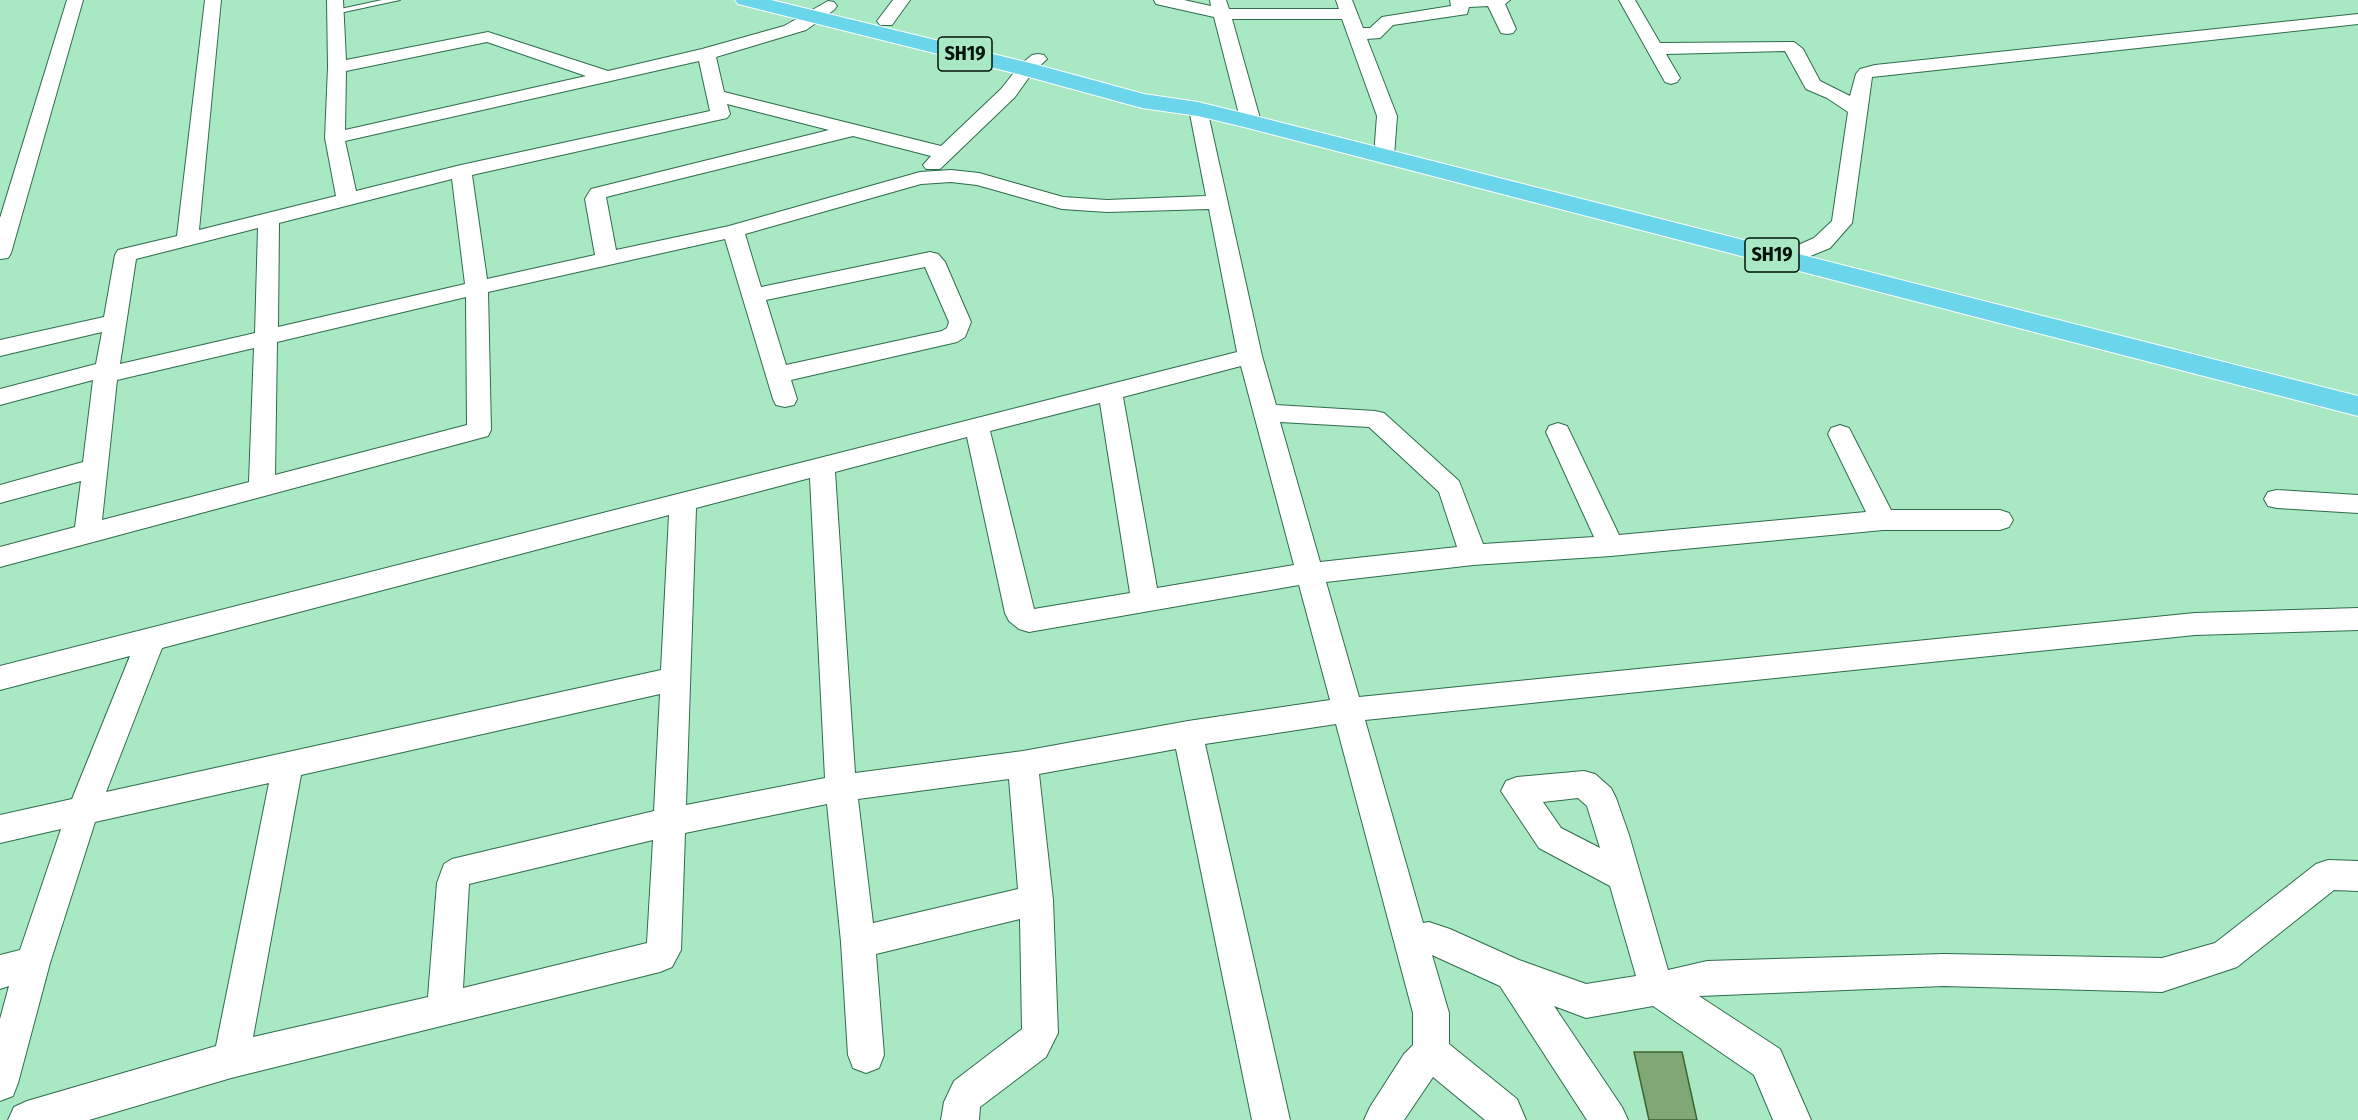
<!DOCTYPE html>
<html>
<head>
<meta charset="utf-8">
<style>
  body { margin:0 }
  canvas { display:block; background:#a8e9c3 }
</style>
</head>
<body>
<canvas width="2358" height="1120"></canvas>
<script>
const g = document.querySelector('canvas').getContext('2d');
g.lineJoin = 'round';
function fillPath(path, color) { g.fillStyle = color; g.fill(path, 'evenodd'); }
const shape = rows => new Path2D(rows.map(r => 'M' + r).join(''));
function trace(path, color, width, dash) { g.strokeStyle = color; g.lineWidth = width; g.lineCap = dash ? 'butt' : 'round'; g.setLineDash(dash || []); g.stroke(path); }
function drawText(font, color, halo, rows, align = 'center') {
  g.font = font + ' "Fira Sans Condensed",sans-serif'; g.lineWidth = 6; g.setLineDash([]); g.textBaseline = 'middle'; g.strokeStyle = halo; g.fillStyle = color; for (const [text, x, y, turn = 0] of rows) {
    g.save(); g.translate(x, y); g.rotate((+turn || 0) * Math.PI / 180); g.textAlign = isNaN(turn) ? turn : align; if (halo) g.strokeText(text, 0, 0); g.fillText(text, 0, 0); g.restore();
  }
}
const building = shape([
  [1634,1052,1682,1052,1697,1120,1649,1120,1634,1052]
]);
fillPath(building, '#80a775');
trace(building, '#3f6333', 1.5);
const service = shape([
  [382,0,400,0,335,14,331,11,382,0]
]);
const minor = shape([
  [67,0,83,0,11,253,8,258,0,259,0,218,67,0],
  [205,0,221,0,199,230,336,196,325,138,328,67,327,0,343,0,346,60,488,32,608,71,702,49,784,26,828,1,834,2,837,6,834,10,806,30,716,57,724,92,941,146,1001,89,1020,65,1032,55,1038,54,1044,55,1047,59,1032,73,1015,97,940,169,926,169,923,165,931,156,853,136,606,197,616,250,729,226,920,172,951,170,979,173,1063,197,1107,200,1206,196,1189,109,1191,105,1198,103,1205,105,1207,109,1262,356,1276,405,1375,411,1384,413,1459,481,1483,544,1594,537,1546,432,1549,426,1558,423,1567,426,1570,432,1619,535,1866,512,1828,434,1831,428,1840,425,1849,428,1891,510,2000,510,2009,513,2013,520,2009,527,2000,530,1883,530,1611,556,1473,565,1326,582,1359,697,2195,613,2358,608,2358,630,2195,635,1365,720,1423,923,1429,922,1450,929,1519,960,1586,984,1636,976,1610,886,1539,848,1501,791,1506,781,1517,777,1584,771,1595,774,1611,788,1616,798,1629,835,1668,970,1707,961,1944,954,2162,958,2215,943,2316,864,2328,860,2358,861,2358,891,2334,890,2237,967,2162,992,1944,986,1699,996,1780,1049,1811,1120,1773,1120,1754,1075,1653,1006,1586,1018,1554,1006,1622,1107,1628,1120,1587,1120,1500,986,1432,955,1449,1013,1449,1044,1517,1099,1526,1120,1485,1120,1433,1077,1404,1120,1364,1120,1370,1107,1404,1054,1413,1045,1413,1013,1336,724,1205,744,1290,1120,1252,1120,1176,749,1039,774,1053,900,1058,1033,1046,1057,980,1107,979,1120,941,1120,944,1102,954,1081,1022,1029,1020,919,876,954,884,1055,879,1068,866,1073,853,1068,848,1055,841,942,827,804,685,833,681,950,672,967,660,972,231,1078,89,1120,8,1120,14,1107,27,1101,216,1046,269,783,95,822,50,963,18,1083,13,1096,0,1101,0,1019,9,986,0,989,0,955,20,950,61,829,0,843,0,815,72,799,130,656,0,690,0,666,1237,352,1209,209,1107,212,1062,209,977,185,951,182,921,184,745,234,761,287,930,252,938,254,945,262,971,322,965,337,957,342,791,380,797,399,794,405,785,407,776,405,773,399,725,239,488,292,491,430,488,436,0,567,0,547,75,527,81,481,0,503,0,485,83,462,93,380,0,405,0,389,96,364,102,332,0,356,0,340,104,317,115,255,118,250,177,236,205,0],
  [487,42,586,76,345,130,346,71,487,42],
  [699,61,710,111,461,165,356,191,345,141,699,61],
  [727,104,829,130,591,189,585,199,595,255,487,279,472,175,727,118,730,114,727,104],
  [452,179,465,284,278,327,279,223,452,179],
  [258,228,255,333,120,364,136,259,258,228],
  [925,267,949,322,947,328,942,331,786,365,766,300,925,267],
  [466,297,467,425,275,475,277,342,466,297],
  [254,348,249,482,102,520,117,380,254,348],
  [1241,366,1294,565,1157,588,1123,397,1241,366],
  [1100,403,1130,593,1034,609,990,431,1100,403],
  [1280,422,1369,427,1439,492,1457,547,1320,562,1280,422],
  [967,437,1005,613,1009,621,1019,629,1029,632,1299,585,1330,700,1188,721,1023,751,855,773,835,472,967,437],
  [810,478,825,778,686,805,696,508,810,478],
  [669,515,661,670,106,792,162,648,669,515],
  [660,694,654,811,452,859,444,864,437,883,428,997,253,1037,301,775,660,694],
  [1009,779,1018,889,873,923,858,799,1009,779],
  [1578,798,1587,806,1600,848,1561,828,1543,802,1578,798],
  [653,840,647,943,463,988,469,884,653,840],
  [893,0,910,0,892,25,880,25,877,21,893,0],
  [1154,0,1184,0,1211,6,1210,0,1226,0,1229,9,1339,9,1336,0,1352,0,1363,28,1370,28,1382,17,1451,6,1450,0,1510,0,1505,4,1516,29,1513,33,1507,34,1501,33,1488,6,1469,7,1467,14,1393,25,1380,38,1367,39,1397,116,1394,156,1391,160,1384,162,1377,160,1374,156,1377,116,1342,19,1232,19,1261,122,1258,126,1251,128,1244,126,1241,122,1214,17,1156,4,1154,0],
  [1619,0,1635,0,1660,43,1794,42,1803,49,1820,81,1850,96,1856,74,1860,69,1875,65,2358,14,2358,24,1872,77,1852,223,1830,248,1786,266,1778,264,1775,259,1778,254,1814,238,1832,221,1848,112,1827,98,1806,89,1785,51,1666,54,1680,78,1677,82,1671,84,1665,82,1619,0],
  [2277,490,2358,495,2358,513,2277,508,2268,506,2264,499,2268,492,2277,490]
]);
const primary = shape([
  [735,0,771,0,1034,64,1144,94,1198,102,1251,115,2358,396,2358,416,1244,127,1198,116,1142,108,1018,74,738,4,735,0]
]);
trace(service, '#2e6d4c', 2);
trace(minor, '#2e6d4c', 2);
trace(primary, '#fff', 2);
fillPath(service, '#fff');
fillPath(minor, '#fff');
fillPath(primary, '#6ad5eb');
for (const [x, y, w] of [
  [965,54,54],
  [1772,255,54]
]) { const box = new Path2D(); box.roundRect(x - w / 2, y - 17, w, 34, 4.5); g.fillStyle = '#a8e9c3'; g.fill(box); trace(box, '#001307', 1.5); }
drawText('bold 20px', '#001307', null, [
  ["SH19",965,54],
  ["SH19",1772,255]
]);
</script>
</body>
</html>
